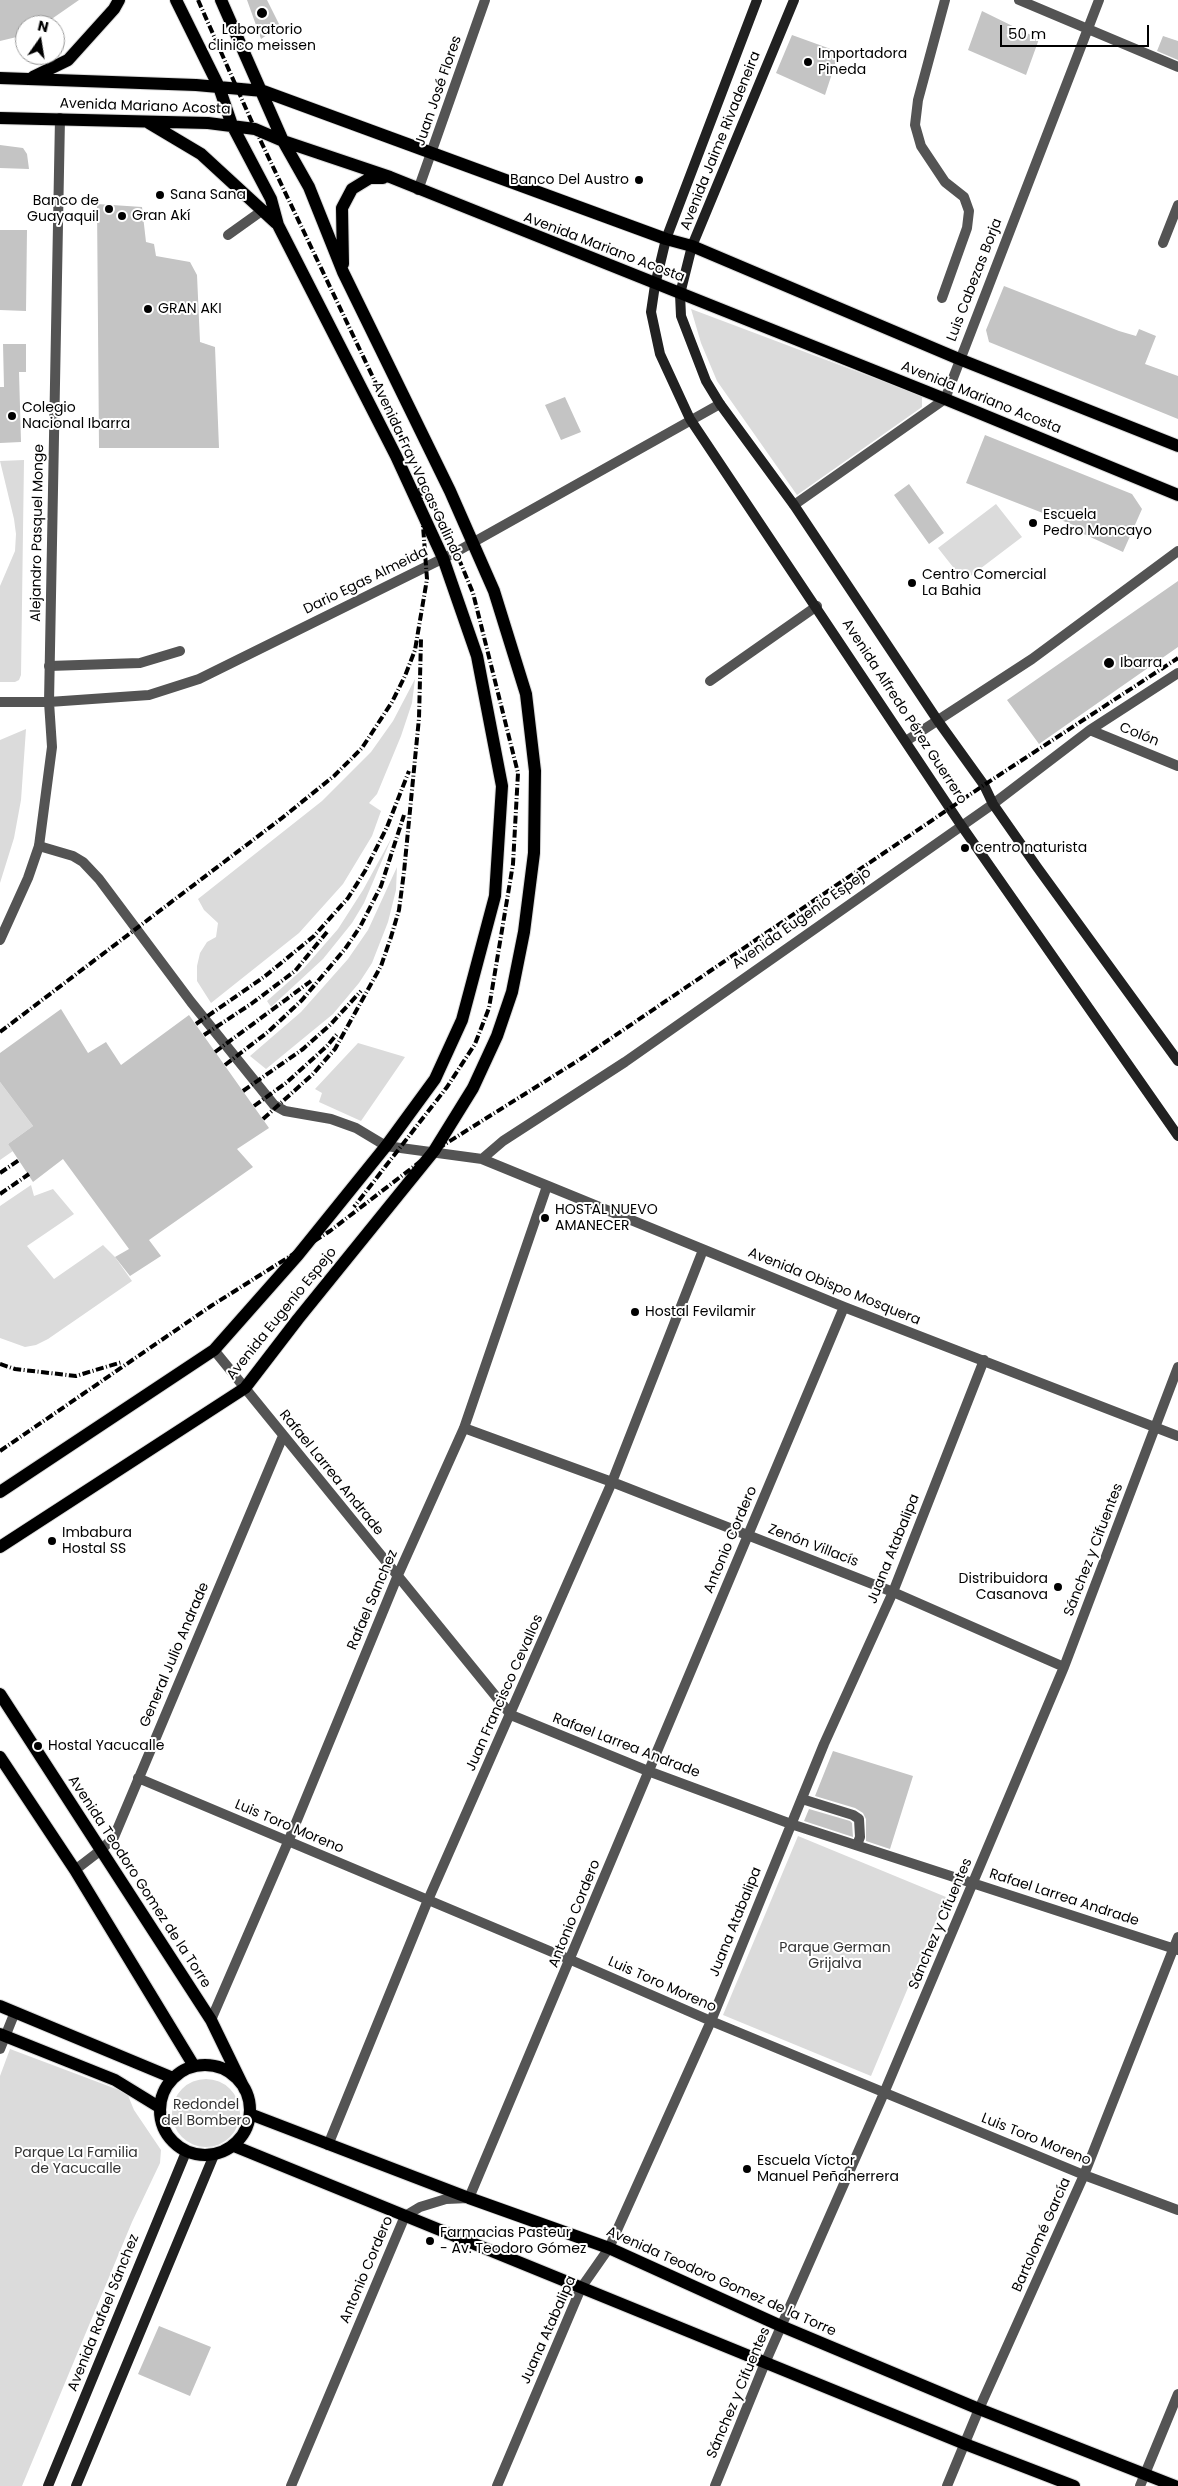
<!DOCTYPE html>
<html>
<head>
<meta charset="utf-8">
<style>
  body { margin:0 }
  #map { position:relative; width:1178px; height:2486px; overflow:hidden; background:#fff; font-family:Poppins,sans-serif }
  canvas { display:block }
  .north { position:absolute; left:15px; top:15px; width:50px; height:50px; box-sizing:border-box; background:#fff; border:1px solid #999; border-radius:50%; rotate:13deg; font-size:14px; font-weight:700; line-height:20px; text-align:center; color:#000 }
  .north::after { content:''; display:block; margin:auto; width:18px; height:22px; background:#000; clip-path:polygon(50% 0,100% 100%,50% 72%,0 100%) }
  .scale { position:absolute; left:1000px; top:25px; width:149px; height:22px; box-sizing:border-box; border:2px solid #000; border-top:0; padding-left:6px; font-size:15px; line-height:18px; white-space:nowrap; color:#000; -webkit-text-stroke:4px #fff; paint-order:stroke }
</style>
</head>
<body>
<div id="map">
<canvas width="1178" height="2486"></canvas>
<div class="north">N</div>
<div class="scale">50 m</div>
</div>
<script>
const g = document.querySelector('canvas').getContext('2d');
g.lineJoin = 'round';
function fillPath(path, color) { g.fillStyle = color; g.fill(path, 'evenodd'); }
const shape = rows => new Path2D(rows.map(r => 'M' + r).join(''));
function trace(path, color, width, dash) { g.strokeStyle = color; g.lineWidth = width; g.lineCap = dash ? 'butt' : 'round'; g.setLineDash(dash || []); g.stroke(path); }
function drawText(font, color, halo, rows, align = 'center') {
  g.font = font + ' Poppins,sans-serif'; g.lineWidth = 4; g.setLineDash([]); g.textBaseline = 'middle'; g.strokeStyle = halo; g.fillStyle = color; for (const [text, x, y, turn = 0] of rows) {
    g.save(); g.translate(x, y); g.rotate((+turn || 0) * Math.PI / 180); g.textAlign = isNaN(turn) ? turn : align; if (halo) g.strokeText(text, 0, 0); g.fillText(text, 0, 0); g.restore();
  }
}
fillPath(shape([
  [691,309,922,396,922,407,797,495,717,381,701,343],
  [24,460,21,675,19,680,15,682,0,682,0,586,15,551,16,534,14,519,0,461],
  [996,504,1022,537,964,581,938,548],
  [415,679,412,703,401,736,377,794,369,803,381,811,372,836,343,884,299,933,211,1003,197,981,197,966,200,953,207,942,216,937,218,923,204,910,198,899,322,801,371,752,393,721],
  [26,729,21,800,14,838,0,883,0,740],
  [392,837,364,903,352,923,323,959,271,1007,267,1001,304,968,338,929,363,890],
  [397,867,396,890,388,922,372,963,359,983,333,1014,266,1069,250,1056,301,1012,348,959,368,930],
  [358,1043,405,1057,361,1121,319,1102,322,1093,315,1089],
  [0,1082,33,1126,8,1144,13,1151,0,1160],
  [31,1185,34,1196,53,1189,74,1214,27,1246,54,1279,103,1245,115,1257,132,1281,48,1339,36,1345,25,1347,0,1338,0,1206],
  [798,1836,946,1897,871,2076,723,2015],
  [10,2049,127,2093,134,2110,161,2150,160,2163,132,2222,22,2486,0,2486,0,2076],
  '172 2113a34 34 0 1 1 68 0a34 34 0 1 1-68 0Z'
]), '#dbdbdb');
fillPath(shape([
  [0,0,79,0,43,25,25,25,25,35,0,41],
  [247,0,267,0,280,26,261,39],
  [982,11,1039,39,1026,75,968,50],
  [792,35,839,52,825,95,776,73],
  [1163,36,1178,41,1178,60,1157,51],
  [0,145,23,148,27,154,29,169,0,168],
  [97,204,142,207,146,242,154,244,156,256,190,262,197,275,200,342,215,347,219,448,99,448],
  [0,230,27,230,26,311,0,310],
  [1004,286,1119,331,1136,336,1139,329,1156,336,1145,364,1178,376,1178,419,989,342,986,330],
  [3,344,26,344,26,372,19,372,21,442,0,443,0,387,4,387],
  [565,397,581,432,561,440,545,405],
  [985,435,1132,494,1142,509,1123,552,1075,530,1076,526,966,483],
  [909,484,944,533,929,544,894,495],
  [1178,581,1178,647,1039,744,1007,700],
  [61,1009,88,1053,106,1042,121,1065,189,1015,269,1128,237,1149,253,1167,149,1240,161,1256,130,1276,115,1257,129,1249,63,1159,33,1182,8,1144,33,1126,0,1082,0,1053],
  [833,1751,913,1776,890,1849,866,1841,866,1819,863,1813,855,1808,815,1796],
  [809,1809,850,1821,852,1823,853,1837,804,1821],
  [159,2326,211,2347,190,2396,138,2374]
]), '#c4c4c4');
const primary = shape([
  [33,77,68,60,114,9,119,0],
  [0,78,196,85,263,91,666,239,692,246,959,359,1178,446],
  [0,118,208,123,255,129,283,141,390,177,945,399,1178,495],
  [149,123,201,154,276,223],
  [343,264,342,208,352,189,370,178,383,178],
  [0,1492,214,1350,298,1255,386,1146,435,1079,462,1020,495,896,502,786,477,656,443,558,396,456,278,225,271,199,232,125,219,87,176,0],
  [0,1547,245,1388,298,1319,434,1151,473,1088,497,1036,512,992,524,932,534,853,535,771,526,694,494,591,450,491,343,272,309,187,283,141,221,0],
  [0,1694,211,2020,245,2090],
  [0,1757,75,1870,194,2066],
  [0,2006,173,2078],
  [0,2034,115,2080,159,2107],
  '160 2110a45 45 0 1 1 90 0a45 45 0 1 1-90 0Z',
  [250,2114,469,2198,609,2248,781,2326,979,2409,1175,2486],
  [234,2146,965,2444,1074,2486]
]);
trace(primary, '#dbdbdb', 14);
trace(shape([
  [228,235,263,210],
  [1163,243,1178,205],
  [942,298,967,228,969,211,964,197,945,182,921,146,915,125,918,100,945,0],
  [49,666,140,663,180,651],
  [710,681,817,606],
  [39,846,73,856,83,862,99,879,191,1002,274,1105,285,1111,331,1119,356,1128,386,1146],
  [802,1799,853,1815,859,1819,860,1837,857,1845]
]), '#545454', 10);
trace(shape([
  [1019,0,1178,67],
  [418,190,485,0],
  [794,505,945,399,1099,0],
  [0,702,49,702,149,695,199,679,456,552,720,404],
  [1090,730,1178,766],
  [906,741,1032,659,1178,551],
  [0,940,28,878,39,846,52,747,49,702,60,118],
  [386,1146,482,1159,844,1307,1178,1436],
  [482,1159,503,1141,625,1062,993,804,1090,730,1178,673],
  [214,1350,511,1715,648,1771,791,1824,1178,1950],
  [464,1428,612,1482,893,1592,1064,1667],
  [138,1778,571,1960,711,2021,1084,2175,1178,2210],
  [75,1870,101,1850,114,1837,283,1436],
  [211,2020,288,1842,398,1575,464,1428,547,1186],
  [0,2049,15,2012],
  [328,2145,428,1900,612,1482,703,1250],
  [291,2486,405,2216,420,2207,446,2199,469,2198,844,1307],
  [497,2486,581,2288,609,2248,711,2021,824,1744,893,1592,984,1360],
  [715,2486,765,2363,884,2093,1064,1667,1178,1367],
  [947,2486,979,2409,1084,2175,1178,1937],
  [1140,2486,1178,2394]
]), '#545454', 10);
trace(shape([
  [757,0,666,239,655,285,651,312,660,354,690,419,961,825,1178,1136],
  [794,0,692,246,680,294,681,316,706,381,720,404,794,505,938,721,984,785,993,804,1037,867,1178,1061],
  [48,2486,186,2152],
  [76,2486,214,2155]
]), '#212121', 10);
trace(primary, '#000', 12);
trace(shape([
  [198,0,255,129,456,552,473,593,518,773,513,864,489,1008,475,1044,447,1087,354,1207],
  [196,1024,264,977,314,936,348,898,365,871,387,827,409,771],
  [0,1032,282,818,334,776,362,748,392,702,405,676,415,650,427,579,420,486],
  [204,1035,251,1004,295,971,327,932],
  [215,1052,311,981],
  [225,1065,268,1032,302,1000,345,949,360,927,381,886,404,815],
  [243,1091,303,1049,330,1025,361,991],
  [254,1106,286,1083,327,1046,338,1033],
  [263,1119,313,1074,335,1049,381,966,391,937,399,910,404,872,419,718,421,639],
  [0,1173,19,1160],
  [0,1194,29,1174],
  [0,1364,15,1369,76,1376,122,1362],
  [0,1451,211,1306,330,1231,434,1151,579,1060,984,785,1178,658]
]), '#000', 4, [8, 2.5, 1, 2.5]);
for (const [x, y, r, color] of [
  [262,13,6,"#000"],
  [808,62,5,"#000"],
  [639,180,5,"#000"],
  [160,195,5,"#000"],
  [109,209,5,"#000"],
  [122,216,5,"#000"],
  [148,309,5,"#000"],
  [12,416,5,"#000"],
  [1033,523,5,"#000"],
  [912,583,5,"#000"],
  [1109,663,6,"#000"],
  [965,848,5,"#000"],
  [545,1218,5,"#000"],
  [635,1312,5,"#000"],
  [52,1541,5,"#000"],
  [1058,1587,5,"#000"],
  [38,1746,5,"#000"],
  [747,2169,5,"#000"],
  [430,2241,5,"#000"]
]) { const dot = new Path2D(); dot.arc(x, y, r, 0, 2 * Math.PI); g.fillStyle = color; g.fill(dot); trace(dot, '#fff', 2); }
drawText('14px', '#000', '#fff', [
  ["Laboratorio",262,30,"center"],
  ["clinico meissen",262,46,"center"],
  ["Importadora",818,54],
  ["Pineda",818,70],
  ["Banco Del Austro",629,180,"right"],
  ["Sana Sana",170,195],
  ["Banco de",99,201,"right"],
  ["Guayaquil",99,217,"right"],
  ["Gran Akí",132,216],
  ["GRAN AKI",158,309],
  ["Colegio",22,408],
  ["Nacional Ibarra",22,424],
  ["Escuela",1043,515],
  ["Pedro Moncayo",1043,531],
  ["Centro Comercial",922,575],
  ["La Bahia",922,591],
  ["Ibarra",1120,663],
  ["centro naturista",975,848],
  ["HOSTAL NUEVO",555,1210],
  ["AMANECER",555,1226],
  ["Hostal Fevilamir",645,1312],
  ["Imbabura",62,1533],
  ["Hostal SS",62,1549],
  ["Distribuidora",1048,1579,"right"],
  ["Casanova",1048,1595,"right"],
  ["Hostal Yacucalle",48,1746],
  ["Escuela Víctor",757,2161],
  ["Manuel Peñaherrera",757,2177],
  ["Farmacias Pasteur",440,2233],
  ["- Av. Teodoro Gómez",440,2249]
], 'left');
drawText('14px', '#000', '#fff', [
  ["Juan José Flores",439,91,-71],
  ["Avenida Mariano Acosta",145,107,2],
  ["Avenida Jaime Rivadeneira",721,141,-68],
  ["Avenida Mariano Acosta",604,248,21],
  ["Luis Cabezas Borja",975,280,-69],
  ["Avenida Mariano Acosta",981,398,22],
  ["Avenida Fray Vacas Galindo",417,472,65],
  ["Alejandro Pasquel Monge",38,533,-89],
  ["Dario Egas Almeida",366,581,-26],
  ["Avenida Alfredo Pérez Guerrero",904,712,57],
  ["Colón",1139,735,22],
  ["Avenida Eugenio Espejo",802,919,-35],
  ["Avenida Obispo Mosquera",834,1287,22],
  ["Avenida Eugenio Espejo",282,1314,-51],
  ["Rafael Larrea Andrade",331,1473,51],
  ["Antonio Cordero",731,1540,-67],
  ["Zenón Villacís",813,1546,21],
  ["Juana Atabalipa",894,1549,-68],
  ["Sánchez y Cifuentes",1094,1550,-69],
  ["Rafael Sanchez",373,1600,-67],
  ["General Julio Andrade",175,1655,-67],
  ["Juan Francisco Cevallos",505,1693,-66],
  ["Rafael Larrea Andrade",626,1746,21],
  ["Luis Toro Moreno",289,1827,23],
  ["Avenida Teodoro Gomez de la Torre",139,1882,57],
  ["Rafael Larrea Andrade",1064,1898,18],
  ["Antonio Cordero",575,1914,-68],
  ["Juana Atabalipa",736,1922,-68],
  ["Sánchez y Cifuentes",941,1924,-67],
  ["Luis Toro Moreno",662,1985,24],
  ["Luis Toro Moreno",1036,2140,22],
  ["Bartolomé García",1042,2235,-66],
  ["Antonio Cordero",367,2270,-67],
  ["Avenida Teodoro Gomez de la Torre",721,2282,24],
  ["Avenida Rafael Sánchez",104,2313,-68],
  ["Juana Atabalipa",549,2330,-66],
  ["Sánchez y Cifuentes",739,2393,-67]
]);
drawText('14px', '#323232', '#fff', [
  ["Parque German",835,1948],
  ["Grijalva",835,1964],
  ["Redondel",206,2105],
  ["del Bombero",206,2121],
  ["Parque La Familia",76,2153],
  ["de Yacucalle",76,2169]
]);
</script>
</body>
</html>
